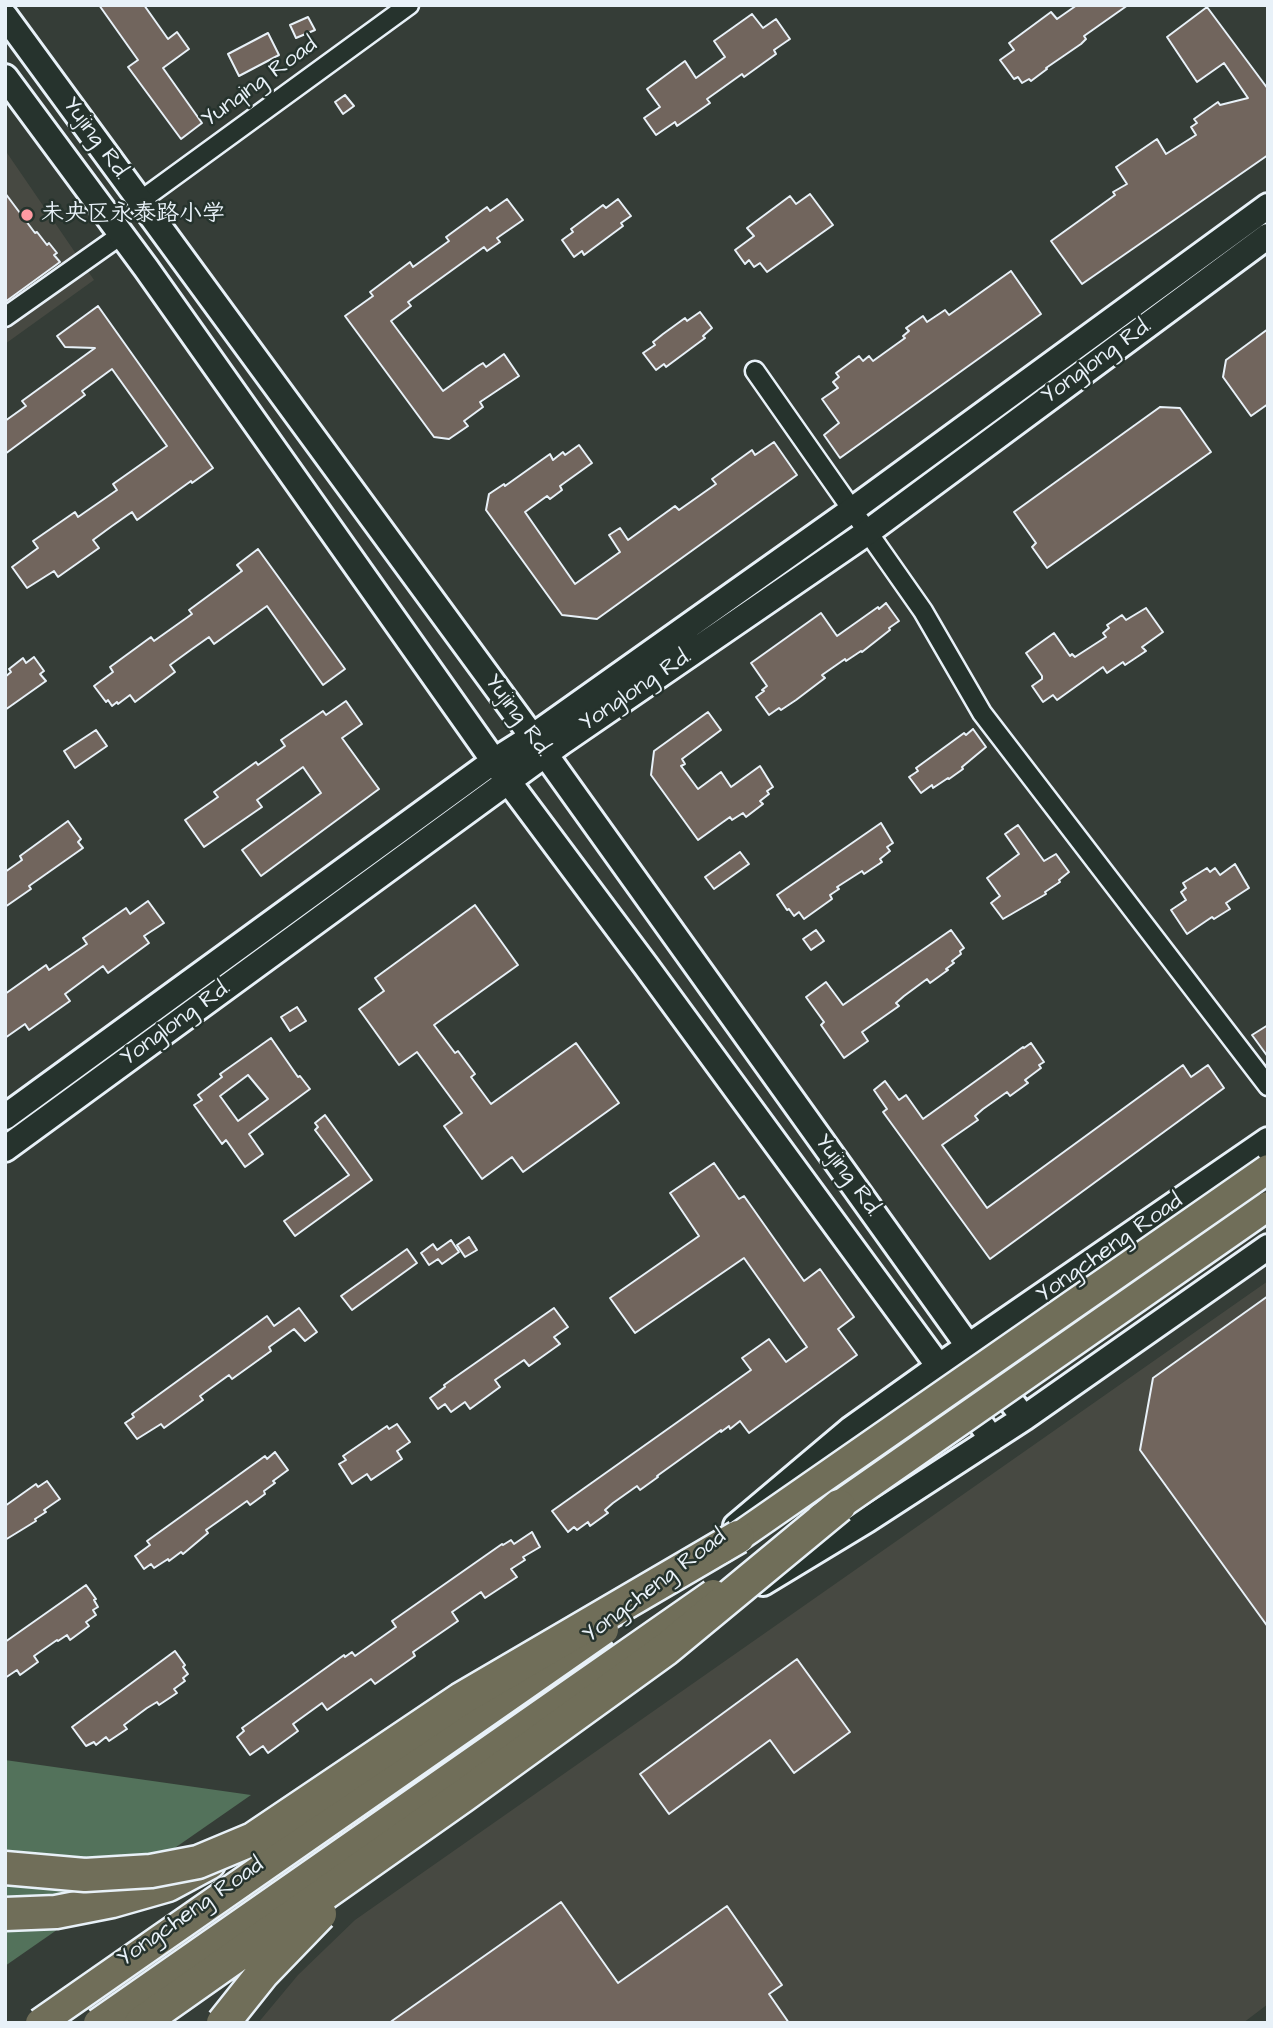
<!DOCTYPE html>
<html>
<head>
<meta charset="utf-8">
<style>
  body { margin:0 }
  #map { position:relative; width:1273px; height:2028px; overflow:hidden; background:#353d37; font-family:"Architects Daughter",sans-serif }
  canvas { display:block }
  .frame { position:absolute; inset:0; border:7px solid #e8f1f8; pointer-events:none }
</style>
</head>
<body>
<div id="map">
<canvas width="1273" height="2028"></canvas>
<div class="frame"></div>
</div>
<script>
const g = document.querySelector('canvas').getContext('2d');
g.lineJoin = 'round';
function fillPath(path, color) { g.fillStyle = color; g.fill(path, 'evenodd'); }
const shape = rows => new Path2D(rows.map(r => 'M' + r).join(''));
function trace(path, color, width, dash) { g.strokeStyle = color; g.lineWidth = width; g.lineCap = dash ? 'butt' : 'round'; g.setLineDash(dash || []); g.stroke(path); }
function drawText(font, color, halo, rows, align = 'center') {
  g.font = font + ' "Architects Daughter","LXGW WenKai TC",sans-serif'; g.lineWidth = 5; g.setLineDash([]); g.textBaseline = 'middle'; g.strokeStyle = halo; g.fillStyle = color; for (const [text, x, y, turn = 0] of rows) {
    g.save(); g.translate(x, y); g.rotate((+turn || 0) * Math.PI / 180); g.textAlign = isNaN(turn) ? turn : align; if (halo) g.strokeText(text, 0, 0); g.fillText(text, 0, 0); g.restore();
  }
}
fillPath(shape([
  [5,150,94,280,5,344],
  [1268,1281,1268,2004,1243,2023,258,2023,298,1975,355,1920]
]), '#474942');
fillPath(shape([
  [5,1760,251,1795,5,1966]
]), '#53725b');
const building = shape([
  [99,5,144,5,168,39,177,32,189,49,163,68,202,123,181,139,128,67,138,60,99,5],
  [1077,5,1128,5,1084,36,1086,39,1081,44,1046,68,1047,69,1031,81,1029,79,1022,83,1018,77,1014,79,1000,60,1014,50,1009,43,1051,12,1057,19,1077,5],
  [1207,7,1268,89,1268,155,1082,284,1051,241,1115,195,1113,192,1127,184,1116,167,1157,139,1166,154,1196,135,1191,127,1197,123,1194,119,1218,102,1220,105,1248,98,1224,63,1197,82,1167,37,1207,7],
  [752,14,763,28,776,19,790,39,774,50,776,54,744,77,742,74,707,99,710,103,677,126,675,122,656,135,644,118,660,107,647,89,685,61,696,78,725,57,714,41,752,14],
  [308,17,315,30,296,38,290,25,308,17],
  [268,33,279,55,239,76,228,54,268,33],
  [345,95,354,106,343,114,335,102,345,95],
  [5,193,35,233,37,232,47,245,49,243,57,253,54,255,60,262,5,302,5,193],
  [810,194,833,225,767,272,760,263,754,267,749,260,745,264,735,250,754,236,747,228,790,196,796,204,810,194],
  [507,199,523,220,497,238,500,242,487,251,484,247,408,302,411,306,391,321,443,391,478,366,483,363,486,367,504,354,519,376,480,402,483,407,464,421,468,426,449,439,434,437,345,316,373,296,370,292,410,262,413,267,449,241,446,237,487,207,490,211,507,199],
  [618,199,631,216,621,223,623,226,584,255,582,251,574,257,562,240,573,232,571,229,603,205,606,208,618,199],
  [1011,271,1041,314,840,458,824,435,839,423,822,399,838,388,833,382,839,377,836,373,859,356,863,361,869,356,873,361,905,338,903,336,909,331,906,328,923,316,927,322,945,310,949,315,1011,271],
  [98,306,213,468,192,483,191,481,137,520,132,512,112,526,93,540,99,548,58,577,54,571,27,588,12,567,38,548,33,541,75,512,78,517,117,490,113,484,167,446,112,369,82,391,85,395,5,454,5,421,26,406,22,401,95,348,65,347,57,336,98,306],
  [700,312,712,328,703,336,705,338,666,367,664,364,656,370,643,353,655,345,653,342,663,334,685,318,687,321,700,312],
  [1268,329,1268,404,1251,416,1223,377,1226,360,1268,329],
  [1160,407,1180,408,1211,452,1047,568,1032,547,1036,543,1014,512,1160,407],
  [774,442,797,475,597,619,562,615,486,510,489,494,504,484,505,486,550,454,553,460,563,452,565,455,579,445,592,463,560,486,562,490,550,499,547,496,525,512,575,584,620,552,609,535,620,528,628,540,675,506,679,510,716,484,712,479,752,450,755,455,774,442],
  [258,549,345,669,323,685,267,606,214,644,209,637,192,649,170,665,175,672,135,702,130,695,118,704,117,702,112,706,108,700,106,702,94,686,113,672,110,667,151,637,154,641,192,614,189,610,242,571,237,565,258,549],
  [886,603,899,621,889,628,890,630,862,652,861,651,846,661,845,659,822,675,825,678,796,700,781,710,779,708,769,715,756,697,764,691,762,690,767,686,751,663,821,613,837,636,878,607,879,609,886,603],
  [1146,608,1163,632,1142,647,1146,651,1125,665,1123,662,1107,673,1103,667,1057,700,1053,695,1043,702,1032,686,1042,679,1042,676,1026,653,1054,633,1070,656,1072,654,1075,657,1106,637,1103,633,1109,628,1107,625,1122,615,1126,620,1146,608],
  [34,657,44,671,40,674,46,681,5,710,5,677,11,672,9,669,23,658,26,663,34,657],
  [346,701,362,724,342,738,379,789,261,876,242,850,321,793,303,767,257,800,262,807,204,847,185,820,218,797,214,792,256,762,258,765,285,746,281,740,323,711,326,715,346,701],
  [708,712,721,730,682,759,685,764,681,766,698,789,721,772,731,787,760,766,773,787,767,791,769,794,760,801,763,804,746,817,743,813,732,820,730,817,698,840,651,775,654,751,708,712],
  [973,729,986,747,962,767,963,769,949,779,948,778,933,788,932,785,921,793,909,777,918,771,916,768,964,733,966,735,973,729],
  [96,730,107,746,75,768,64,751,96,730],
  [68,821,81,839,78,842,83,848,29,886,31,889,5,907,5,872,22,860,20,856,68,821],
  [881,823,893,843,887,847,890,851,880,859,882,862,864,874,862,871,837,887,839,889,830,895,832,899,804,919,799,912,794,916,789,909,787,910,777,895,881,823],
  [1018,825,1044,861,1056,854,1069,872,1059,880,1060,882,1045,892,1046,894,1003,919,991,903,1000,896,987,878,1019,854,1005,834,1018,825],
  [740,852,749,864,714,889,705,877,740,852],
  [1235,864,1249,888,1226,903,1230,909,1214,919,1212,917,1187,934,1171,910,1186,900,1181,892,1186,888,1183,883,1207,868,1210,872,1215,868,1220,875,1235,864],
  [148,901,164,923,144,936,149,943,108,973,103,966,65,994,70,1001,29,1030,25,1024,5,1038,5,994,46,965,49,970,87,944,83,938,126,908,130,914,148,901],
  [475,905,518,965,434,1025,455,1053,458,1051,475,1074,471,1077,491,1104,576,1043,619,1103,523,1172,512,1157,482,1179,444,1126,462,1113,417,1052,399,1065,359,1009,384,991,375,978,475,905],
  [816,930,824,941,811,950,803,939,816,930],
  [951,930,964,948,960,951,961,954,952,961,954,963,946,969,948,970,930,983,927,979,904,996,896,1003,899,1006,862,1032,868,1041,844,1058,821,1025,824,1022,806,997,826,982,843,1005,951,930],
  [297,1007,306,1021,290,1031,281,1017,297,1007],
  [1268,1025,1268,1057,1252,1035,1268,1025],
  [271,1038,298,1077,300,1076,310,1089,249,1134,263,1154,245,1167,226,1140,222,1144,194,1105,202,1100,198,1095,222,1077,220,1074,271,1038],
  [248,1075,268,1099,238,1121,220,1096,248,1075],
  [1031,1043,1044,1062,1039,1065,1041,1068,1025,1080,1028,1083,1010,1096,1007,1092,983,1109,975,1116,978,1120,942,1145,987,1208,1183,1065,1191,1077,1208,1065,1224,1088,990,1259,883,1112,887,1109,874,1090,885,1081,899,1100,906,1095,923,1119,1023,1047,1024,1048,1031,1043],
  [325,1115,372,1180,295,1236,284,1221,349,1175,315,1130,318,1127,315,1123,325,1115],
  [714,1163,739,1199,744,1196,804,1281,820,1269,854,1317,838,1329,857,1355,749,1433,740,1421,730,1429,729,1426,721,1432,721,1430,657,1476,658,1477,640,1490,637,1486,613,1503,605,1510,608,1513,590,1526,588,1522,577,1530,574,1527,568,1532,552,1511,751,1370,742,1358,769,1339,786,1362,807,1347,744,1258,635,1333,610,1298,699,1236,670,1193,714,1163],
  [469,1237,477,1250,465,1257,457,1245,469,1237],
  [451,1240,459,1252,442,1264,438,1259,429,1265,421,1253,433,1244,437,1250,451,1240],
  [407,1249,417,1263,352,1310,341,1296,407,1249],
  [1268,1296,1268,1627,1140,1450,1153,1378,1268,1296],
  [299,1308,317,1332,305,1341,294,1329,269,1347,271,1351,232,1379,229,1375,200,1396,203,1400,164,1428,161,1424,137,1439,125,1423,134,1417,132,1414,267,1316,274,1326,299,1308],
  [554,1308,568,1327,554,1337,560,1344,529,1366,524,1360,495,1380,500,1387,470,1409,465,1402,451,1412,445,1404,438,1409,430,1398,445,1387,444,1385,554,1308],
  [397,1424,410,1442,397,1451,402,1459,371,1480,367,1474,352,1484,339,1464,346,1460,343,1456,387,1426,389,1429,397,1424],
  [275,1452,288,1470,273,1481,275,1483,264,1491,265,1494,250,1505,247,1501,206,1530,208,1533,183,1554,181,1552,169,1561,168,1559,154,1568,151,1564,144,1569,135,1556,150,1545,147,1541,265,1456,267,1459,275,1452],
  [47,1481,60,1499,44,1510,46,1512,35,1519,36,1521,5,1540,5,1506,36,1484,38,1487,47,1481],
  [532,1532,540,1547,523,1557,525,1560,511,1569,517,1577,485,1598,481,1592,452,1612,458,1621,413,1652,415,1656,375,1684,371,1679,327,1710,322,1703,293,1724,298,1731,268,1753,263,1746,250,1755,237,1737,244,1731,242,1728,344,1655,345,1657,352,1652,355,1656,396,1627,392,1621,502,1544,503,1545,511,1540,514,1544,532,1532],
  [86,1585,96,1599,94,1600,98,1607,93,1610,96,1615,86,1622,89,1626,70,1640,67,1635,58,1641,57,1640,34,1656,38,1662,20,1675,17,1670,5,1678,5,1642,86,1585],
  [175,1651,185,1665,183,1667,188,1674,183,1678,185,1681,174,1689,177,1693,159,1705,157,1702,147,1708,124,1725,127,1729,109,1741,106,1737,96,1745,94,1742,86,1746,72,1727,175,1651],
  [797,1659,850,1732,794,1773,770,1740,669,1814,640,1774,797,1659],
  [561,1902,618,1983,727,1906,782,1985,769,1994,789,2023,389,2023,561,1902]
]);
fillPath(building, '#71655d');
trace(building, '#e8f1f8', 2);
const street = shape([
  [140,201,409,5],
  [5,317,121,235],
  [755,371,923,611,982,713,1268,1086]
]);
const secondary = shape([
  [5,16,545,754,969,1347,1024,1418],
  [5,77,146,268,508,781,646,966,992,1439],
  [5,1117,494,761,532,737,852,510,1268,206],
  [5,1149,562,742,868,532,1268,236],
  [736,1526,851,1429,938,1367,1268,1140],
  [763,1583,867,1520,1024,1418,1268,1247]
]);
const highway = shape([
  [5,1914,56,1912,112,1901,168,1885,209,1863]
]);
trace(street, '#e8f1f8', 23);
trace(secondary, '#e8f1f8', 30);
trace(highway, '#e8f1f8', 37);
trace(street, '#26332d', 18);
trace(secondary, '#26332d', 24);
trace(highway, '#706e59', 32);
const primaryBridge = shape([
  [821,1518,1268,1206],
  [721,1549,1268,1169],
  [40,2023,604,1630],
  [98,2023,713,1594]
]);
const highwayBridge = shape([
  [5,1868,85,1875,151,1871,198,1862,253,1839,461,1699,738,1537],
  [141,2023,463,1796,666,1649,839,1506],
  [223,2023,262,1974,320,1914]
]);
trace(primaryBridge, '#e8f1f8', 33, []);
trace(highwayBridge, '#e8f1f8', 37, []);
trace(primaryBridge, '#706e59', 28);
trace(highwayBridge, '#706e59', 32);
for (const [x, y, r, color] of [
  [27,215,7,"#ff9aa2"]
]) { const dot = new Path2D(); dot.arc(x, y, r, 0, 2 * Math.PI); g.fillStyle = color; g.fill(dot); trace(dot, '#26332d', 2.5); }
drawText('23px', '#e8f1f8', '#26332d', [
  ["Yunqing Road",260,83,-36],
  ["Yujing Rd.",95,139,54],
  ["Yonglong Rd.",1097,362,-36],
  ["Yonglong Rd.",636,691,-34],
  ["Yujing Rd.",517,716,54],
  ["Yonglong Rd.",176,1024,-36],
  ["Yujing Rd.",847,1176,54],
  ["Yongcheng Road",1110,1249,-35],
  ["Yongcheng Road",655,1587,-37],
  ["Yongcheng Road",191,1913,-35]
]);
drawText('23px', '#e8f1f8', '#26332d', [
  ["未央区永泰路小学",41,215]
], 'left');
</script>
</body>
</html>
